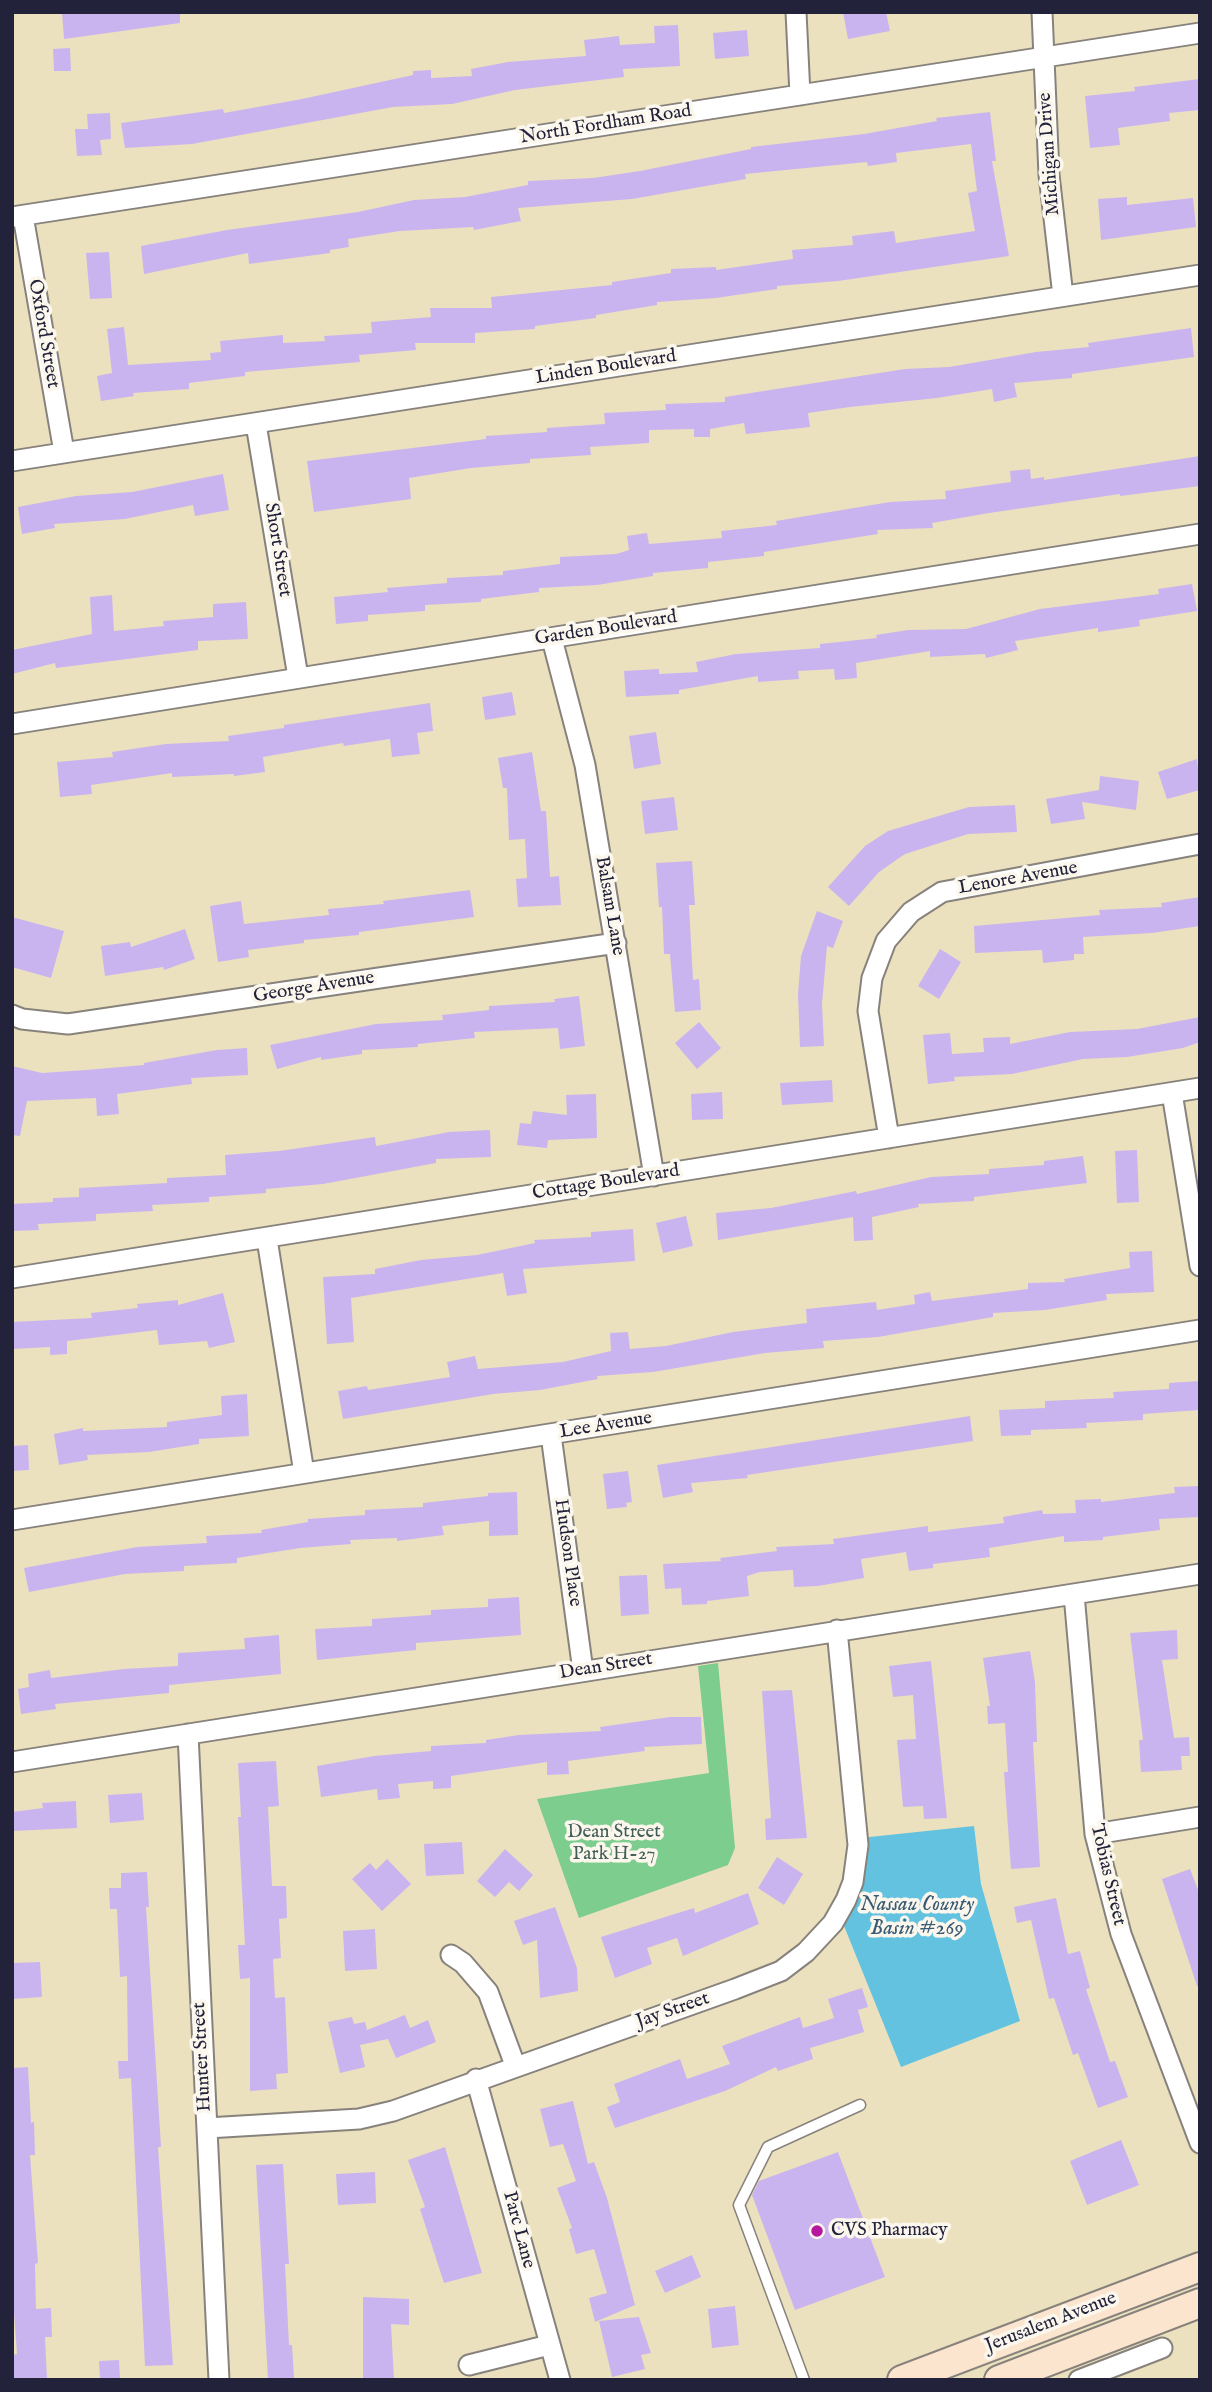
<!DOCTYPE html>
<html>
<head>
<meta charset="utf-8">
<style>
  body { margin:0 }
  #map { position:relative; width:1212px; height:2392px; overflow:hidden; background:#ece1be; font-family:"IM FELL English",serif }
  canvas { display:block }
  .frame { position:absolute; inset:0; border:14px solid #22223b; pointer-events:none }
</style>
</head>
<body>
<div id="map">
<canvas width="1212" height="2392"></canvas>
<div class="frame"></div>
</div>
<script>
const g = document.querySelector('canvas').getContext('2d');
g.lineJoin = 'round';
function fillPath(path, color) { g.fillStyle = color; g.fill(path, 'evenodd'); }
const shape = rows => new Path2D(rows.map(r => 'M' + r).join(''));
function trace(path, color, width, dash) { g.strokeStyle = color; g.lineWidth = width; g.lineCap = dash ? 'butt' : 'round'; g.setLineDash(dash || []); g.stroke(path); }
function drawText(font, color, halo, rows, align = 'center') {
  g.font = font + ' "IM FELL English",serif'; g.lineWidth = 7; g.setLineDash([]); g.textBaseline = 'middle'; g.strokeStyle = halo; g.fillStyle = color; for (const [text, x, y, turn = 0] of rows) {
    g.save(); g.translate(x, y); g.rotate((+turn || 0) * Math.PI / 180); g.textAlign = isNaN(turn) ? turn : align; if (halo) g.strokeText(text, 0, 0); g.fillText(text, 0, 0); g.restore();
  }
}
fillPath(shape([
  [718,1663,735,1848,728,1865,579,1918,537,1799,709,1773,698,1666]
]), '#7ccd8e');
fillPath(shape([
  [974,1826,981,1884,1020,2021,901,2067,840,1916,860,1838]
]), '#62c2e0');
fillPath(shape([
  [62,12,180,12,180,23,64,39],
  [843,12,886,12,890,31,848,39],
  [678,25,680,66,623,69,624,77,515,90,452,104,393,107,192,144,125,148,121,123,223,109,224,113,302,99,413,75,413,71,431,70,431,78,472,76,471,69,508,62,586,56,584,40,619,36,620,45,655,43,654,26],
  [747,30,749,56,715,59,713,33],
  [70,48,71,71,54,71,53,49],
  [1200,79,1200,110,1169,113,1170,121,1118,128,1120,145,1090,148,1085,96,1135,91,1134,87],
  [990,112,996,161,992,161,1009,256,838,281,777,286,777,289,716,298,657,302,657,305,596,315,596,318,535,326,535,329,475,333,475,343,415,343,416,350,359,355,360,362,245,372,245,376,189,383,189,389,133,393,134,396,101,401,97,376,112,373,107,329,124,327,128,365,211,360,210,353,221,352,220,341,283,335,283,343,325,341,324,336,372,333,371,322,431,317,430,308,492,308,491,297,612,285,612,282,671,273,671,269,716,267,716,270,793,259,792,250,853,245,852,236,894,231,896,243,975,231,968,193,977,191,971,144,896,153,897,162,868,166,867,162,745,174,746,179,632,199,518,208,521,221,474,230,473,227,400,231,348,239,349,247,330,250,330,253,249,264,248,253,144,274,141,246,227,230,358,212,414,200,465,197,528,185,528,181,593,178,640,171,751,149,751,147,864,134,937,121,936,118],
  [110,113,111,139,100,140,102,155,77,156,75,129,88,129,87,114],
  [1127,197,1127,205,1193,198,1196,227,1101,240,1098,199],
  [109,252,112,298,90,299,86,253],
  [1191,328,1194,357,1072,374,1072,378,1014,383,1017,397,994,402,992,389,937,398,850,407,808,413,810,427,746,434,744,423,710,429,710,437,694,437,694,429,649,430,649,443,590,447,591,455,530,459,530,463,471,468,409,478,411,499,314,512,307,461,486,439,486,436,547,432,547,428,605,424,604,413,666,410,665,404,725,402,725,397,905,369,949,367,1036,352,1089,347,1088,343],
  [1200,456,1200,486,1120,496,1120,494,989,513,932,523,933,528,877,530,878,534,764,552,764,556,708,562,708,568,653,573,653,576,597,585,539,588,539,592,481,599,481,602,425,605,425,611,368,615,368,621,336,624,334,597,388,592,387,588,447,583,447,578,503,575,503,571,560,564,560,557,616,554,629,550,627,536,647,533,649,544,722,538,721,531,777,525,776,521,890,502,946,499,945,491,1011,482,1010,471,1030,469,1031,479,1044,477,1044,480],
  [223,474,229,510,195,516,193,505,125,519,54,524,55,528,22,534,18,507,76,496,132,492],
  [1192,584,1197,611,1139,620,1140,626,1098,632,1098,628,1015,641,1018,650,986,658,985,654,930,657,930,651,856,663,857,678,835,680,834,669,798,671,799,679,758,682,758,676,679,690,679,694,626,697,624,671,659,669,659,674,698,672,696,662,736,654,820,648,820,644,877,638,876,635,908,630,966,629,1040,609,1159,594,1158,589],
  [112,595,114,631,164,626,163,621,213,617,213,604,246,602,248,639,198,641,198,650,56,668,55,663,12,674,12,650,92,634,90,597],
  [512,692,516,715,485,720,482,697],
  [430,703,433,731,417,733,420,754,392,757,390,739,344,746,343,743,263,757,265,772,234,776,234,774,172,777,172,773,91,785,92,794,60,797,57,762,113,757,112,752,166,744,229,741,228,736,284,728,284,725],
  [656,732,661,764,634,769,629,736],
  [532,752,541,811,546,811,550,877,559,876,561,905,518,907,516,879,527,878,525,839,509,840,507,788,503,788,498,758],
  [1197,759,1200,790,1167,799,1158,772],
  [1100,776,1139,781,1136,810,1082,802,1085,819,1051,824,1046,799,1099,790],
  [674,797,678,830,645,834,641,801],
  [1015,805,1017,832,968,834,905,854,879,872,849,906,828,887,865,846,888,831,969,807],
  [692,861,695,905,689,905,693,980,699,979,701,1010,675,1012,670,954,664,954,662,907,659,907,656,863],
  [470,890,474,917,359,932,359,935,304,940,304,943,248,950,249,957,218,962,210,906,241,901,244,924,329,915,328,909,384,904,383,901],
  [1200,897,1200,926,1152,933,1083,937,1084,954,1074,954,1074,960,1043,963,1042,950,975,953,974,926,1100,915,1099,910,1162,907,1161,903],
  [817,911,843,921,833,948,827,946,822,1004,824,1046,800,1047,798,994,801,956],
  [12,917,64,931,51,978,12,967],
  [185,929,195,959,164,970,163,967,105,976,101,946,130,942,131,947],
  [940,949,961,962,939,999,918,986],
  [579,996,585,1046,560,1049,558,1028,474,1032,475,1038,418,1044,418,1047,362,1050,362,1054,321,1060,321,1057,277,1069,270,1045,376,1024,443,1020,442,1015,489,1010,489,1006,555,1002,554,999],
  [1200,1017,1200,1042,1183,1048,1127,1057,1083,1059,1012,1074,954,1077,955,1081,928,1084,923,1035,950,1033,952,1054,984,1052,983,1038,1010,1037,1010,1044,1070,1032,1137,1029],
  [699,1022,721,1048,697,1069,675,1043],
  [247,1048,248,1075,191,1078,192,1084,117,1094,119,1114,97,1116,96,1098,27,1101,20,1136,12,1135,12,1066,42,1073,86,1070,144,1065,144,1063,217,1050],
  [832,1080,833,1102,782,1105,780,1083],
  [722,1092,723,1119,692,1120,691,1094],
  [596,1094,597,1138,548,1140,547,1148,517,1145,520,1123,531,1124,533,1111,567,1115,566,1095],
  [490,1130,491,1157,436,1159,436,1163,323,1184,266,1189,266,1193,209,1197,209,1202,152,1205,153,1211,96,1214,96,1221,38,1224,39,1230,12,1231,12,1204,53,1202,53,1198,79,1197,79,1188,167,1183,167,1178,226,1175,225,1155,279,1151,375,1137,376,1146,449,1132],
  [1137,1150,1139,1202,1117,1203,1115,1151],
  [1083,1156,1087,1183,974,1197,974,1201,918,1204,919,1207,872,1217,873,1240,854,1241,853,1217,718,1240,716,1213,771,1208,856,1191,857,1194,931,1177,989,1174,989,1169,1044,1165,1044,1161],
  [686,1216,693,1246,663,1253,656,1223],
  [633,1229,635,1261,523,1269,527,1293,507,1296,503,1273,351,1298,354,1342,327,1344,323,1277,375,1274,375,1269,421,1260,477,1255,535,1243,534,1240,591,1237,591,1232],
  [1152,1251,1154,1292,1106,1294,1107,1300,1045,1310,993,1313,993,1317,878,1337,823,1341,824,1348,765,1353,653,1372,597,1376,598,1379,540,1390,493,1394,343,1419,338,1391,367,1386,368,1390,450,1377,447,1362,475,1356,478,1369,563,1362,611,1351,610,1333,628,1332,630,1349,666,1346,733,1332,807,1323,806,1309,876,1302,877,1310,915,1304,914,1295,930,1292,932,1301,1028,1289,1028,1283,1065,1282,1064,1279,1130,1268,1129,1252],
  [223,1293,235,1342,209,1348,207,1341,159,1345,157,1330,67,1341,67,1354,50,1355,50,1347,12,1349,12,1322,92,1318,91,1313,138,1308,137,1304,178,1300,178,1305],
  [1199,1381,1200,1410,1143,1414,1143,1420,1086,1423,1087,1428,1031,1430,1031,1435,1001,1436,999,1410,1045,1408,1045,1401,1114,1398,1113,1392,1169,1389,1169,1383],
  [247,1394,249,1436,199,1439,199,1444,149,1452,87,1455,88,1460,59,1465,54,1434,83,1428,83,1431,167,1427,167,1422,222,1415,221,1396],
  [970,1416,973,1441,747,1475,748,1478,691,1483,693,1492,663,1498,657,1465],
  [28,1445,29,1470,12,1471,12,1446],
  [628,1471,632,1502,626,1503,627,1507,607,1509,603,1474],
  [1200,1486,1200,1517,1159,1519,1160,1530,1103,1537,1103,1540,1064,1542,1064,1536,989,1548,990,1557,933,1564,933,1568,909,1571,906,1552,861,1559,864,1578,818,1586,794,1587,793,1570,760,1572,747,1576,749,1596,707,1601,707,1604,682,1605,681,1588,665,1589,663,1564,721,1561,720,1558,777,1551,776,1547,834,1544,833,1539,928,1526,928,1532,1004,1523,1003,1517,1042,1510,1043,1514,1076,1513,1075,1500,1101,1499,1101,1502,1175,1493,1174,1487],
  [517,1492,518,1535,489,1536,489,1521,442,1526,444,1535,397,1541,397,1538,350,1540,351,1544,300,1548,237,1558,237,1563,184,1566,184,1571,125,1574,29,1592,24,1568,137,1547,207,1543,206,1536,262,1533,261,1530,308,1522,308,1519,365,1515,365,1510,423,1507,423,1503,488,1496,488,1493],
  [647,1575,649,1614,621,1616,619,1576],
  [519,1597,521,1635,416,1643,416,1650,317,1660,315,1629,372,1626,372,1619,431,1615,431,1610,488,1607,488,1599],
  [1177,1630,1178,1659,1162,1660,1174,1738,1189,1737,1190,1756,1181,1756,1182,1770,1141,1772,1139,1740,1143,1740,1130,1633],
  [279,1635,281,1674,169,1685,169,1693,55,1704,56,1709,21,1714,18,1689,29,1687,28,1674,50,1670,51,1678,124,1669,178,1666,178,1653,245,1649,244,1638],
  [1030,1651,1035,1682,1037,1742,1033,1742,1040,1867,1011,1869,1004,1772,1008,1772,1005,1723,988,1724,987,1706,990,1706,983,1658],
  [931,1661,947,1818,924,1819,923,1806,903,1807,897,1740,916,1739,913,1695,893,1697,889,1666],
  [792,1690,807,1838,766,1840,765,1819,771,1818,762,1691],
  [670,1717,701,1717,702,1744,644,1747,645,1751,568,1761,569,1774,547,1775,547,1762,451,1776,451,1788,433,1789,433,1781,398,1784,400,1798,378,1800,377,1789,321,1797,317,1766,374,1756,431,1751,431,1746,486,1743,486,1740,519,1735,601,1731,600,1727],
  [276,1761,279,1806,268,1807,272,1886,286,1886,287,1918,279,1919,281,1958,273,1959,275,1998,285,1997,288,2073,276,2074,277,2089,250,2091,250,1978,240,1979,238,1945,245,1945,238,1817,241,1817,238,1763],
  [142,1793,144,1820,110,1823,108,1795],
  [76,1801,77,1828,12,1831,12,1812,43,1808,42,1803],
  [462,1842,464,1874,426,1876,424,1844],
  [505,1849,533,1875,519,1891,509,1882,495,1897,477,1881],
  [777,1857,803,1874,784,1905,758,1888],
  [387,1859,411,1884,382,1911,352,1879,370,1863,376,1870],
  [1190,1869,1200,1895,1200,1986,1197,1986,1162,1879],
  [147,1872,149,1907,146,1907,161,2147,158,2147,173,2365,145,2366,131,2078,119,2079,118,2061,128,2061,127,1976,120,1977,117,1909,110,1909,109,1888,121,1888,121,1873],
  [748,1893,759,1924,683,1956,677,1938,647,1948,652,1964,615,1978,601,1937,694,1908,695,1913],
  [1056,1898,1068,1954,1080,1951,1090,1988,1086,1989,1110,2062,1115,2061,1128,2097,1098,2108,1078,2053,1073,2055,1054,1998,1049,1999,1031,1920,1017,1923,1014,1907],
  [555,1907,577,1968,578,1991,540,1998,537,1940,523,1945,514,1921],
  [375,1929,377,1969,345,1971,343,1931],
  [40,1962,42,1997,12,1999,12,1963],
  [862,1988,868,2007,858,2010,864,2032,810,2048,813,2059,778,2071,776,2067,725,2091,615,2128,607,2107,620,2102,614,2084,680,2059,687,2079,730,2064,722,2046,800,2017,803,2028,834,2018,828,1999],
  [405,2015,410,2028,428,2020,436,2042,396,2058,388,2039,360,2045,365,2067,340,2073,328,2022,352,2017,354,2024,365,2022,367,2030],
  [28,2067,31,2123,34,2122,35,2155,30,2155,38,2263,35,2264,36,2309,51,2308,52,2337,45,2337,47,2380,13,2380,12,2355,17,2354,12,2285,12,2068],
  [573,2101,588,2164,594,2162,607,2198,635,2305,595,2322,589,2298,607,2293,594,2249,576,2254,569,2229,572,2228,557,2188,576,2181,563,2144,550,2147,540,2109],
  [1121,2140,1139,2185,1087,2205,1070,2161],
  [445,2147,482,2273,444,2283,420,2209,425,2207,408,2160],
  [838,2152,885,2277,795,2310,752,2195,759,2181],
  [283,2164,289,2264,285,2264,289,2345,292,2345,294,2378,268,2380,256,2165],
  [375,2172,376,2203,338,2205,336,2174],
  [692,2255,701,2277,665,2293,655,2271],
  [363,2297,409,2299,409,2325,391,2324,394,2380,363,2380],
  [735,2306,739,2345,712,2348,708,2309],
  [639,2317,651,2353,641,2355,645,2369,612,2377,599,2321],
  [119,2360,120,2380,100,2380,99,2361]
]), '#cab4ef');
const service = shape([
  [804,2380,739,2205,768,2147,860,2105]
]);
const minor = shape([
  [796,12,800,95],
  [1042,12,1049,175,1063,296],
  [23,216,64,452],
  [12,217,1200,33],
  [256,424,298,677],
  [12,461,1200,275],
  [552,639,585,765,654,1176],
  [12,724,1200,534],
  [12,1015,22,1019,68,1024,616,943],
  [1172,1093,1200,1266],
  [889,1138,868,1011,872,978,886,941,911,912,942,892,1200,844],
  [267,1239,304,1473],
  [12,1278,1200,1088],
  [551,1435,583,1671],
  [12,1520,1200,1330],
  [1074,1594,1095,1834,1121,1934,1200,2143],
  [188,1734,219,2380],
  [12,1762,1200,1574],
  [1095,1834,1200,1817],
  [451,1955,463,1963,488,1992,515,2065],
  [476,2079,560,2380],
  [207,2128,359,2119,393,2111,735,1989,781,1971,806,1952,833,1923,846,1900,853,1882,858,1845,837,1630],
  [469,2365,549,2345],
  [1079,2380,1162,2348]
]);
const secondary = shape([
  [902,2380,1200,2267],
  [999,2380,1200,2303]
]);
trace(service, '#87827c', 13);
trace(minor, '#87827c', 23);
trace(secondary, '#87827c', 32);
trace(service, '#fff', 10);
trace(minor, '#fff', 19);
trace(secondary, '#fce5cf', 28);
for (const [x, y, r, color] of [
  [817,2231,7,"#b5179e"]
]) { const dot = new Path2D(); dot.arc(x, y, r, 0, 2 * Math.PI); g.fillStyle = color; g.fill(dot); trace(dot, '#fbf7ec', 2.5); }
drawText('19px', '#22223b', '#fbf7ec', [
  ["North Fordham Road",606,125,-9],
  ["Michigan Drive",1050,154,-94],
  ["Oxford Street",43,334,80],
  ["Linden Boulevard",606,368,-9],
  ["Short Street",277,550,81],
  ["Garden Boulevard",606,629,-9],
  ["Lenore Avenue",1018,879,-10],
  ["Balsam Lane",609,906,80],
  ["George Avenue",314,988,-9],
  ["Cottage Boulevard",606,1183,-9],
  ["Lee Avenue",606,1426,-9],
  ["Hudson Place",567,1553,82],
  ["Dean Street",606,1667,-9],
  ["Tobias Street",1107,1875,77],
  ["Jay Street",673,2011,-19],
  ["Hunter Street",203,2057,-93],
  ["Parc Lane",518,2230,75],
  ["Jerusalem Avenue",1051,2323,-21]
]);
drawText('19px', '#425e58', '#fbf7ec', [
  ["Dean Street",614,1833],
  ["Park H-27",614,1855]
]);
drawText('19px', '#22223b', '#fbf7ec', [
  ["CVS Pharmacy",831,2231]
], 'left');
drawText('italic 21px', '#385a75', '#fbf7ec', [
  ["Nassau County",917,1906],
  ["Basin #269",917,1930]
]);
</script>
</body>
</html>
